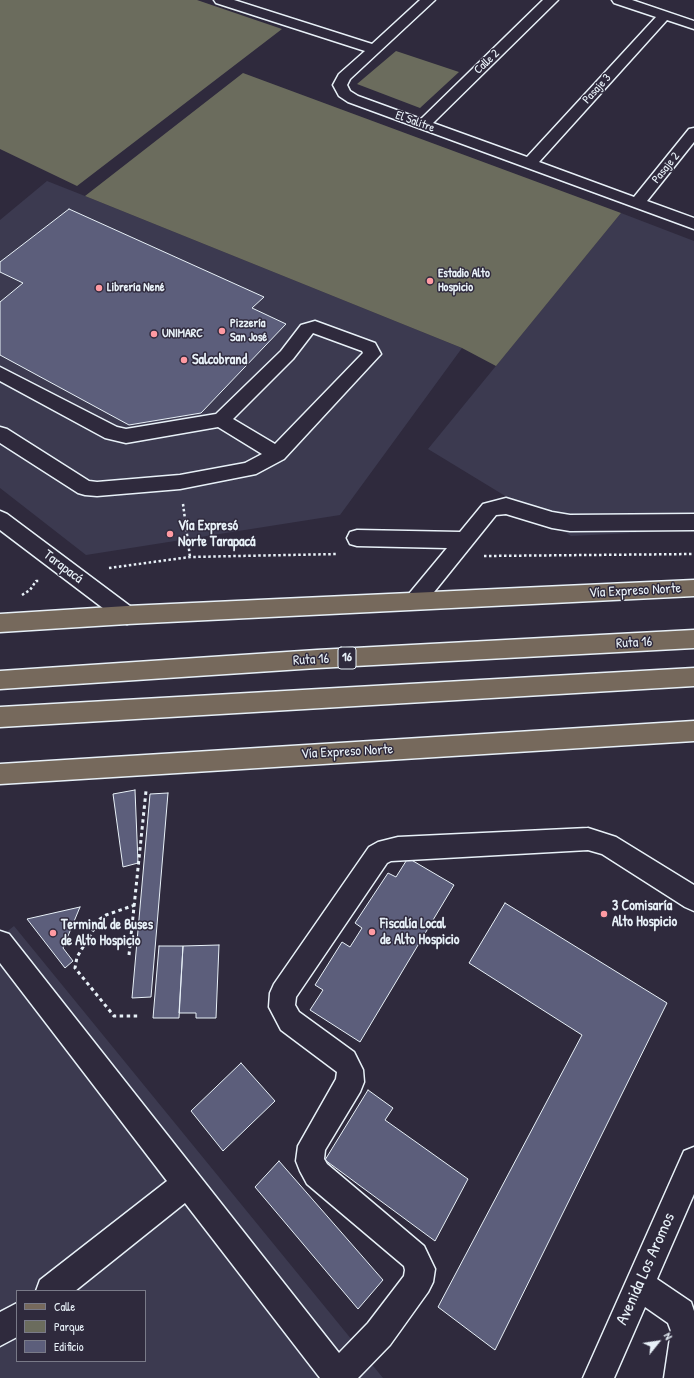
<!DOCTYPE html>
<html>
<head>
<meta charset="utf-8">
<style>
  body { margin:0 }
  #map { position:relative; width:694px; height:1378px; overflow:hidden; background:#2f2a3d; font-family:"Patrick Hand",sans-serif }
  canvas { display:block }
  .legend { position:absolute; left:16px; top:1290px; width:130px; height:72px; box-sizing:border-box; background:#2f2a3d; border:1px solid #797a88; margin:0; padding:5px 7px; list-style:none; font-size:12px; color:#e8f1f8 }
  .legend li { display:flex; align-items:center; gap:8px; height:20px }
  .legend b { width:20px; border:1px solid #797a88 }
  .north { position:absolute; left:638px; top:1322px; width:40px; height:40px; -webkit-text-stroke:3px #2f2a3d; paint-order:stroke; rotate:60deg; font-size:11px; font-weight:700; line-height:16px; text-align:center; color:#e8f1f8 }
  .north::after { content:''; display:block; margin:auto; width:14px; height:18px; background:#e8f1f8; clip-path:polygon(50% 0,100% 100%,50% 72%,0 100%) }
</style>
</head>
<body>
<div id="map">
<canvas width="694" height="1378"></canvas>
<ul class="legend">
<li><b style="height:5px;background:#76695c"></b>Calle</li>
<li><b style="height:11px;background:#6b6c5d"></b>Parque</li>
<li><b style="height:11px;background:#5c5e7b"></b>Edificio</li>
</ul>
<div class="north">N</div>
</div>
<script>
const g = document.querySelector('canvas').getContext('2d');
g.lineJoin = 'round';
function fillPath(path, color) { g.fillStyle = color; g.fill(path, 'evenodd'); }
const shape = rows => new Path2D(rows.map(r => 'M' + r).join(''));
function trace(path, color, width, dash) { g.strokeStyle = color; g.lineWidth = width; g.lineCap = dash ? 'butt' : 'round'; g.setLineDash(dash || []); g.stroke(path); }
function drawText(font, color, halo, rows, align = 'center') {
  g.font = font + ' "Patrick Hand",sans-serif'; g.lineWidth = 3; g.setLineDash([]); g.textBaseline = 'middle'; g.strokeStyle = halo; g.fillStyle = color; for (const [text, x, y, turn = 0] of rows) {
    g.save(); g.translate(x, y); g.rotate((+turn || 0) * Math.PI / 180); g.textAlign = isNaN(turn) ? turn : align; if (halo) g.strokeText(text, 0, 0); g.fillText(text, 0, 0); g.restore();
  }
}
fillPath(shape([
  [47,181,85,196,462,348,340,515,86,555,0,488,0,220],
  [621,213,694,241,694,530,571,536,428,449],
  [14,926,383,1378,0,1378,0,937],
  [17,1291,145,1291,145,1361,17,1361]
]), '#3c3a50');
fillPath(shape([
  [0,0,197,0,282,29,77,186,0,149],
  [396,51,459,72,420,108,357,84],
  [243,73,621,213,496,366,462,348,85,196]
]), '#6b6c5d');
const building = shape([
  [69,209,264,297,252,308,286,324,201,413,129,425,0,355,0,302,23,283,0,272,0,262,69,209],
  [135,790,138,863,123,867,113,794,135,790],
  [168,793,151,997,132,998,150,794,168,793],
  [408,858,454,885,360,1042,310,1010,323,990,315,985,342,942,350,947,362,928,355,923,388,873,396,877,408,858],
  [505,903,667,1003,495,1350,438,1307,582,1035,469,963,505,903],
  [80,907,63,948,73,961,65,968,27,919,80,907],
  [219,945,216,1018,196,1018,196,1013,179,1013,183,946,219,945],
  [159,946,183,946,179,1018,153,1018,159,946],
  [241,1063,275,1101,223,1151,191,1111,241,1063],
  [368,1090,393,1108,385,1120,468,1179,435,1241,325,1160,368,1090],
  [279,1161,383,1280,358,1309,255,1187,279,1161]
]);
fillPath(building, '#5c5e7b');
trace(building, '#e8f1f8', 1);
const minor = shape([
  [214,0,234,0,372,44,420,0,435,0,350,79,347,85,350,91,358,96,421,119,543,0,558,0,433,123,527,157,656,17,614,3,612,0,632,0,694,21,694,29,667,20,539,162,634,197,689,129,694,128,694,142,647,201,694,218,694,229,348,102,339,96,333,85,339,74,365,51,216,3,214,0],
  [315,321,375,343,381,354,284,459,256,474,180,489,97,496,85,495,78,493,0,443,0,427,7,429,89,481,97,482,180,475,245,463,262,454,218,427,126,443,105,438,0,381,0,367,117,427,126,429,216,414,281,351,301,325,315,321],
  [313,333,362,351,363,353,275,444,233,419,293,359,313,333],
  [506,498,552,512,570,515,694,514,694,530,570,531,552,528,506,514,496,515,422,607,415,609,408,607,405,601,408,595,447,548,357,546,350,544,347,538,350,532,357,530,460,532,483,504,506,498],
  [0,511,7,514,134,609,138,615,134,621,127,624,120,621,0,530,0,511],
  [588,828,616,837,694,885,694,911,685,907,602,854,588,850,391,861,387,863,296,997,295,1005,299,1012,354,1052,363,1070,364,1082,360,1092,325,1150,324,1159,327,1164,424,1246,435,1269,433,1282,428,1292,390,1345,358,1378,320,1378,185,1203,75,1291,36,1291,40,1280,167,1181,0,963,0,931,9,934,339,1353,368,1323,404,1276,405,1270,404,1266,307,1184,300,1171,296,1161,298,1146,336,1079,337,1072,281,1030,269,1007,270,993,274,984,369,847,378,842,398,837,588,828],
  [694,1147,694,1194,657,1279,691,1302,694,1311,694,1378,664,1378,671,1331,668,1323,645,1307,614,1378,583,1378,684,1151,694,1147],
  [17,1303,17,1337,0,1346,0,1312,17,1303]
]);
const major = shape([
  [694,580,694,596,127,624,0,632,0,614,127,606,694,580],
  [694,721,694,741,0,784,0,764,694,721]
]);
const highway = shape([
  [694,630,694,648,317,668,0,689,0,671,317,650,694,630],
  [694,668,694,686,0,727,0,707,694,668]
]);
trace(minor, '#e8f1f8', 3);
trace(major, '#e8f1f8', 3);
trace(highway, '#e8f1f8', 3);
trace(shape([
  [183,504,190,557],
  [484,556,694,554],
  [109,568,190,557,337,554],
  [22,595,30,590,36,581,39,581]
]), '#e8f1f8', 2.5, [2.5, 2.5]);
trace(shape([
  [135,905,106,915,100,919,77,957,75,968,114,1016,140,1016],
  [129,955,146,791]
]), '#e8f1f8', 3, [3.5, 3.5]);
fillPath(minor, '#2f2a3d');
fillPath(major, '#76695c');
fillPath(highway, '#76695c');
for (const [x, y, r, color] of [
  [430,281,4,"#ff9aa2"],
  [99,288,4,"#ff9aa2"],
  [222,331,4,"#ff9aa2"],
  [154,334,4,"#ff9aa2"],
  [184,360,4,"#ff9aa2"],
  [170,534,4,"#ff9aa2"],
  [604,914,4,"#ff9aa2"],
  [372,932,4,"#ff9aa2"],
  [53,933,4,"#ff9aa2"]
]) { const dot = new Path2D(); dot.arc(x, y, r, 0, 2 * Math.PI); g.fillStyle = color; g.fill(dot); trace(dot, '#2f2a3d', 1.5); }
drawText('12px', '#e8f1f8', '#2f2a3d', [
  ["Calle 2",487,62,-44],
  ["Pasaje 3",597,89,-48],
  ["El Salitre",415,122,20],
  ["Pasaje 2",666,168,-51]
]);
drawText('bold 12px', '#e8f1f8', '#2f2a3d', [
  ["Estadio Alto",438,274],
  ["Hospicio",438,288],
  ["Librería Nené",107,288],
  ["Pizzería",230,324],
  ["San José",230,338],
  ["UNIMARC",162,334]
], 'left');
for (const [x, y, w] of [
  [347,658,18]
]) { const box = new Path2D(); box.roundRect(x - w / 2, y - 11, w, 22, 3); g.fillStyle = '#2f2a3d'; g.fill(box); trace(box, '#e8f1f8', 1); }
drawText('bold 13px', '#e8f1f8', null, [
  ["16",347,658]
]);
drawText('bold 14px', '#e8f1f8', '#2f2a3d', [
  ["Salcobrand",192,360],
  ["Vía Expresó",178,526],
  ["Norte Tarapacá",178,542],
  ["3 Comisaría",612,906],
  ["Alto Hospicio",612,922],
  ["Fiscalía Local",380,924],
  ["de Alto Hospicio",380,940],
  ["Terminal de Buses",61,925],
  ["de Alto Hospicio",61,941]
], 'left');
drawText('14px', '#e8f1f8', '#2f2a3d', [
  ["Tarapacá",63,567,37],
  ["Vía Expreso Norte",635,591,-3],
  ["Ruta 16",634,643,-3],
  ["Ruta 16",311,660,-3],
  ["Vía Expreso Norte",347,752,-3]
]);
drawText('17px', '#e8f1f8', '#2f2a3d', [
  ["Avenida Los Aromos",646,1269,-66]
]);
</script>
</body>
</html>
